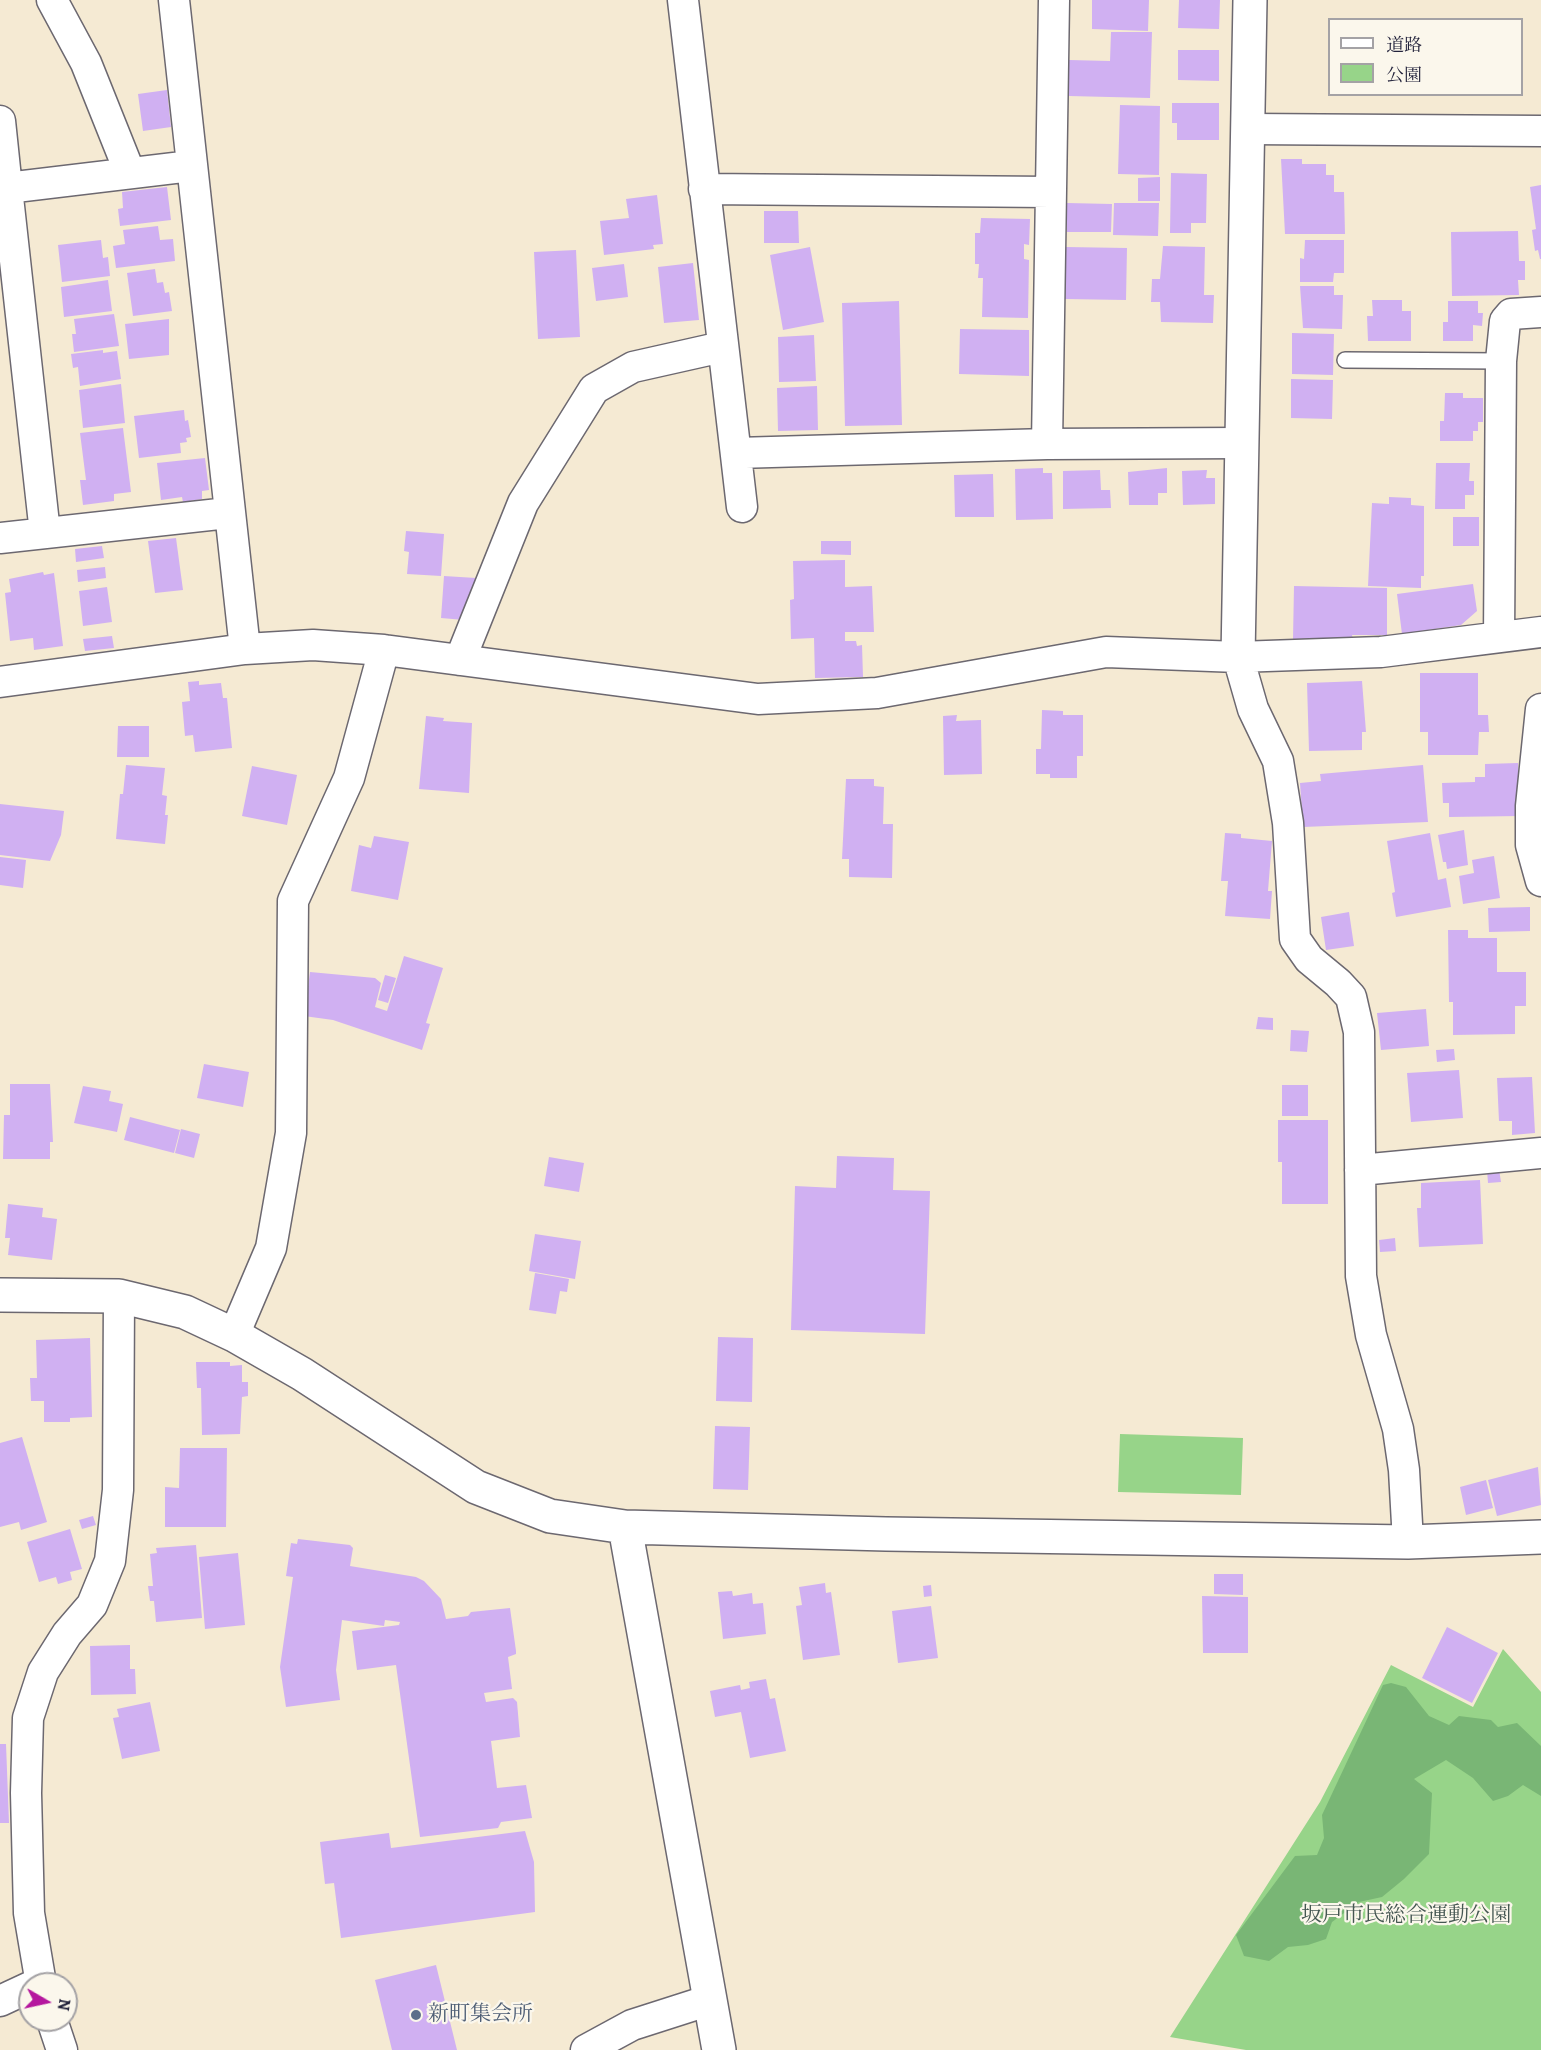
<!DOCTYPE html>
<html>
<head>
<meta charset="utf-8">
<style>
  body { margin:0 }
  #map { position:relative; width:1541px; height:2050px; overflow:hidden; background:#f5ead3; font-family:Alegreya,"Noto Serif JP",serif }
  canvas { display:block }
  .legend { position:absolute; left:1328px; top:18px; width:195px; height:78px; box-sizing:border-box; background:#fbf7ec; border:2px solid #a4a2a5; margin:0; padding:8px 10px; list-style:none; font-size:18px; color:#22223b }
  .legend li { display:flex; align-items:center; gap:12px; height:30px }
  .legend b { width:30px; border:2px solid #a4a2a5 }
  .north { position:absolute; left:18px; top:1972px; width:60px; height:60px; box-sizing:border-box; background:#fbf7ec; border:2px solid #a4a2a5; border-radius:50%; rotate:99deg; font-size:16px; font-weight:700; line-height:24px; text-align:center; color:#22223b }
  .north::after { content:''; display:block; margin:auto; width:21px; height:27px; background:#b5179e; clip-path:polygon(50% 0,100% 100%,50% 72%,0 100%) }
</style>
</head>
<body>
<div id="map">
<canvas width="1541" height="2050"></canvas>
<ul class="legend">
<li><b style="height:8px;background:#fff"></b>道路</li>
<li><b style="height:16px;background:#97d489"></b>公園</li>
</ul>
<div class="north">N</div>
</div>
<script>
const g = document.querySelector('canvas').getContext('2d');
g.lineJoin = 'round';
function fillPath(path, color) { g.fillStyle = color; g.fill(path, 'evenodd'); }
const shape = rows => new Path2D(rows.map(r => 'M' + r).join(''));
function trace(path, color, width, dash) { g.strokeStyle = color; g.lineWidth = width; g.lineCap = dash ? 'butt' : 'round'; g.setLineDash(dash || []); g.stroke(path); }
function drawText(font, color, halo, rows, align = 'center') {
  g.font = font + ' Alegreya,"Noto Serif JP",serif'; g.lineWidth = 4.5; g.setLineDash([]); g.textBaseline = 'middle'; g.strokeStyle = halo; g.fillStyle = color; for (const [text, x, y, turn = 0] of rows) {
    g.save(); g.translate(x, y); g.rotate((+turn || 0) * Math.PI / 180); g.textAlign = isNaN(turn) ? turn : align; if (halo) g.strokeText(text, 0, 0); g.fillText(text, 0, 0); g.restore();
  }
}
fillPath(shape([
  [1120,1434,1243,1438,1241,1495,1118,1492],
  [1503,1649,1541,1692,1541,2050,1246,2050,1170,2037,1320,1802,1391,1665,1473,1707]
]), '#97d489');
fillPath(shape([
  [1391,1683,1406,1687,1429,1716,1449,1725,1459,1716,1491,1720,1498,1727,1517,1723,1541,1746,1541,1796,1523,1785,1508,1796,1493,1801,1473,1778,1446,1760,1414,1779,1432,1793,1429,1854,1404,1879,1382,1897,1359,1902,1332,1922,1326,1939,1308,1945,1288,1947,1269,1961,1244,1956,1236,1935,1295,1856,1317,1855,1324,1838,1322,1815,1383,1685]
]), '#79b675');
fillPath(shape([
  [1092,0,1149,0,1148,31,1092,29],
  [1179,0,1220,0,1219,29,1178,28],
  [1111,32,1152,32,1150,98,1069,96,1069,60,1110,61],
  [1178,50,1219,50,1219,81,1178,80],
  [167,90,171,127,143,131,138,94],
  [1172,103,1219,103,1219,140,1177,140,1177,123,1172,123],
  [1120,105,1160,106,1159,175,1118,174],
  [1281,159,1302,159,1302,164,1326,164,1326,175,1334,175,1334,192,1344,192,1345,234,1285,234],
  [1171,173,1207,174,1206,223,1191,223,1191,233,1170,233],
  [1160,177,1160,201,1138,201,1138,178],
  [1541,185,1541,259,1540,259,1538,250,1535,251,1532,230,1536,229,1530,187],
  [167,187,171,220,120,226,118,209,123,208,122,192],
  [657,195,663,244,653,245,654,249,604,255,600,221,629,218,626,199],
  [1067,203,1112,204,1111,232,1067,232],
  [1114,203,1159,203,1158,236,1113,235],
  [764,211,798,211,799,243,764,243],
  [981,218,1030,219,1029,245,1024,244,1024,259,1029,260,1028,318,982,317,983,278,978,278,979,264,975,264,975,233,980,233],
  [158,226,160,240,173,239,175,261,116,268,113,246,125,244,123,230],
  [1518,231,1519,261,1525,261,1525,280,1518,280,1519,295,1452,296,1451,232],
  [101,240,103,258,108,257,110,276,62,282,58,245],
  [1305,240,1344,240,1344,273,1334,273,1333,282,1300,282,1300,258,1304,259],
  [1163,246,1205,247,1204,295,1214,295,1213,323,1161,322,1160,302,1151,302,1152,279,1160,279],
  [810,247,824,322,783,330,770,255],
  [1066,247,1127,248,1126,300,1065,299],
  [576,250,580,337,538,339,534,252],
  [693,263,699,320,664,323,658,267],
  [624,264,628,297,596,301,592,268],
  [155,269,157,283,163,282,165,293,169,292,172,311,133,316,127,273],
  [108,280,112,311,64,317,61,287],
  [1300,286,1334,286,1334,295,1343,295,1342,329,1303,328],
  [1372,300,1402,300,1402,311,1411,311,1411,341,1368,341,1367,316,1373,316],
  [899,301,902,425,845,426,842,303],
  [1448,301,1478,301,1478,313,1483,313,1482,326,1473,325,1473,341,1443,341,1443,322,1448,322],
  [114,314,119,346,74,352,72,334,76,334,74,319],
  [169,319,169,355,129,359,125,324],
  [960,329,1029,330,1029,376,959,374],
  [1292,333,1334,334,1333,375,1292,374],
  [814,335,816,381,779,382,778,337],
  [103,350,103,353,117,351,121,379,80,386,78,367,73,368,71,354],
  [1291,379,1333,380,1332,419,1291,418],
  [121,384,125,423,83,428,79,390],
  [817,386,818,430,778,431,777,388],
  [1445,393,1463,393,1463,398,1483,398,1483,422,1478,422,1478,431,1473,431,1473,441,1440,441,1440,421,1444,421],
  [184,410,185,421,188,420,191,437,186,438,187,442,180,443,181,453,139,458,134,416],
  [123,428,131,492,114,494,114,501,83,505,80,480,86,480,80,433],
  [205,458,209,490,202,491,202,499,183,502,182,497,161,500,157,463],
  [1436,463,1470,463,1469,481,1474,481,1474,495,1465,495,1465,509,1435,509],
  [1043,468,1043,473,1052,473,1053,519,1016,520,1015,469],
  [1167,468,1167,493,1158,493,1158,505,1129,505,1128,472],
  [1100,470,1101,490,1110,490,1111,508,1063,509,1063,471],
  [1207,470,1206,478,1215,478,1215,504,1183,505,1182,471],
  [993,474,994,517,955,517,954,475],
  [1389,497,1411,498,1411,505,1424,506,1424,576,1421,576,1421,588,1368,586,1372,503,1389,504],
  [1453,517,1479,517,1479,546,1453,546],
  [406,531,444,534,441,576,407,574,409,552,404,551],
  [176,538,183,590,155,593,148,541],
  [821,541,851,541,851,555,821,554],
  [102,546,104,558,76,562,75,549],
  [845,560,845,587,872,586,874,632,845,632,845,641,856,641,857,646,862,645,863,677,815,678,814,638,791,639,790,600,794,599,793,561],
  [105,567,106,578,78,582,77,570],
  [43,572,44,575,54,573,63,646,34,650,33,638,10,641,5,593,11,592,9,579],
  [444,576,476,578,475,605,466,605,464,620,441,618],
  [1473,584,1477,611,1461,625,1402,634,1397,594],
  [1294,586,1387,588,1387,635,1352,635,1353,640,1293,639],
  [107,587,112,622,83,626,79,591],
  [112,636,114,648,85,651,83,639],
  [1420,673,1478,673,1478,715,1488,715,1489,732,1479,732,1478,755,1428,755,1428,732,1420,732],
  [199,681,199,685,221,683,223,698,227,698,232,748,195,752,193,735,185,736,182,702,190,701,188,682],
  [1362,681,1366,732,1362,732,1362,750,1309,751,1307,683],
  [1042,710,1063,711,1063,715,1083,715,1083,756,1077,756,1077,778,1050,778,1050,774,1036,774,1036,749,1041,749],
  [957,715,956,721,981,720,982,774,944,775,943,716],
  [426,716,444,718,443,721,472,723,469,793,419,789],
  [118,726,149,726,149,757,117,757],
  [1518,763,1520,816,1449,817,1449,803,1443,803,1442,783,1475,782,1475,777,1485,777,1485,764],
  [126,765,165,768,162,795,167,796,165,815,168,815,165,844,116,839,120,794,123,794],
  [1423,765,1428,822,1303,827,1300,783,1321,781,1320,774],
  [252,766,297,775,287,825,242,816],
  [846,779,874,779,874,786,884,787,883,824,893,824,892,878,849,877,849,859,842,859],
  [0,804,64,811,61,835,50,861,0,855],
  [1464,830,1468,865,1447,869,1446,862,1443,862,1438,835],
  [1225,833,1241,834,1241,838,1272,841,1268,891,1272,891,1270,919,1225,916,1228,881,1221,881],
  [1430,833,1438,880,1446,878,1451,907,1396,917,1392,893,1395,892,1387,841],
  [374,836,409,842,398,900,351,891,359,845,371,848],
  [1494,856,1500,898,1463,904,1459,876,1474,873,1472,860],
  [0,857,26,860,23,888,0,885],
  [1530,907,1530,931,1489,932,1488,908],
  [1349,912,1354,946,1326,950,1321,917],
  [1448,930,1468,930,1468,938,1497,938,1497,972,1526,972,1526,1006,1515,1006,1515,1034,1453,1035,1453,1002,1449,1002],
  [404,956,443,968,426,1023,430,1024,422,1050,333,1020,304,1016,310,972,375,978,381,983,375,1007,387,1011],
  [385,975,396,978,388,1003,378,1000],
  [1426,1009,1429,1046,1381,1050,1377,1013],
  [1258,1017,1273,1018,1273,1030,1256,1029],
  [1291,1030,1309,1031,1307,1052,1290,1051],
  [1454,1049,1455,1060,1437,1062,1436,1050],
  [204,1064,249,1072,243,1107,197,1098],
  [1459,1070,1463,1118,1411,1122,1407,1073],
  [1532,1077,1535,1133,1512,1135,1512,1121,1499,1121,1497,1078],
  [10,1084,50,1084,53,1142,50,1142,50,1159,3,1159,4,1115,10,1115],
  [1282,1085,1308,1085,1308,1116,1282,1116],
  [83,1086,111,1091,109,1101,123,1104,117,1132,74,1123],
  [130,1117,180,1130,174,1153,124,1140],
  [1278,1120,1328,1120,1328,1204,1282,1204,1282,1162,1278,1162],
  [181,1129,200,1134,194,1158,175,1153],
  [837,1156,894,1158,893,1190,930,1191,925,1334,791,1330,795,1186,836,1188],
  [549,1157,584,1163,579,1192,544,1186],
  [1499,1169,1501,1182,1488,1183,1487,1170],
  [1480,1180,1483,1244,1419,1247,1417,1208,1421,1208,1421,1183],
  [8,1204,43,1208,42,1217,57,1219,52,1260,8,1255,10,1238,5,1238],
  [535,1234,581,1241,575,1279,529,1271],
  [1395,1238,1396,1251,1380,1252,1379,1240],
  [535,1273,569,1279,567,1292,560,1291,556,1314,529,1310],
  [718,1337,753,1338,752,1402,716,1401],
  [90,1338,92,1417,70,1418,70,1422,44,1422,44,1401,31,1401,30,1378,37,1378,36,1340],
  [196,1362,230,1362,230,1366,242,1365,242,1382,248,1382,248,1396,242,1397,240,1434,202,1435,201,1388,197,1388],
  [715,1426,750,1427,748,1490,713,1489],
  [22,1437,47,1522,21,1530,19,1522,0,1527,0,1443],
  [180,1448,227,1448,226,1527,165,1527,165,1487,179,1488],
  [1538,1467,1541,1505,1497,1516,1488,1480],
  [1486,1480,1493,1508,1466,1515,1460,1487],
  [93,1516,96,1525,82,1529,79,1520],
  [70,1529,82,1569,70,1572,72,1580,58,1584,56,1577,39,1582,27,1542],
  [298,1539,350,1545,353,1548,350,1566,416,1577,424,1581,441,1599,446,1619,468,1616,471,1612,510,1608,516,1651,516,1654,508,1657,512,1689,484,1693,486,1702,513,1698,517,1702,520,1737,491,1741,497,1788,526,1785,532,1818,501,1822,498,1828,420,1837,396,1665,357,1670,352,1631,399,1625,400,1622,385,1620,384,1626,342,1620,336,1670,340,1700,286,1707,280,1667,293,1577,286,1576,291,1543,297,1544],
  [196,1545,202,1618,156,1622,154,1601,150,1601,148,1586,153,1586,150,1554,157,1553,156,1548],
  [238,1553,245,1625,205,1629,199,1557],
  [1214,1574,1243,1574,1243,1595,1214,1594],
  [825,1583,826,1593,831,1592,840,1655,803,1660,796,1606,802,1605,799,1587],
  [931,1585,932,1596,924,1597,923,1586],
  [732,1591,733,1596,752,1593,753,1604,763,1603,766,1634,723,1639,718,1592],
  [1202,1596,1248,1597,1248,1653,1203,1653],
  [931,1606,938,1658,898,1663,892,1611],
  [1447,1627,1498,1653,1472,1703,1422,1678],
  [130,1645,130,1669,135,1669,136,1694,91,1695,90,1646],
  [766,1679,770,1699,775,1698,786,1751,750,1758,741,1712,715,1717,710,1691,740,1685,741,1690,750,1688,749,1682],
  [150,1702,160,1751,122,1759,113,1718,119,1717,117,1709],
  [0,1744,6,1744,9,1823,0,1823],
  [525,1831,534,1862,535,1912,341,1938,334,1883,325,1884,320,1842,389,1833,391,1848],
  [436,1965,457,2050,392,2050,375,1980]
]), '#d0b0f2');
const service = shape([
  [1345,360,1501,361]
]);
const minor = shape([
  [52,0,86,63,130,173],
  [174,0,245,649],
  [683,0,742,507],
  [0,121,7,188],
  [1248,129,1541,131],
  [704,189,1050,192],
  [1047,444,1054,0],
  [737,453,1047,444,1240,443],
  [45,533,7,188,191,166],
  [0,538,228,513],
  [1499,637,1501,361,1505,321,1511,314,1541,312],
  [1238,657,1253,709,1278,761,1288,823,1295,939,1309,959,1338,983,1351,997,1359,1032,1361,1276,1371,1335,1398,1429,1404,1470,1408,1542],
  [460,660,523,503,594,389,633,367,722,347],
  [0,682,245,649,313,645,384,650,758,699,877,693,1106,652,1238,657,1381,652,1541,632],
  [1541,709,1531,806,1531,845,1541,881],
  [1360,1170,1541,1153],
  [234,1335,271,1248,291,1133,293,901,349,778,384,650],
  [41,1984,29,1913,26,1793,28,1718,43,1672,67,1634,92,1605,110,1561,118,1490,119,1296],
  [0,2001,30,1987],
  [52,2020,62,2050],
  [586,2050,632,2025,710,2000]
]);
const tertiary = shape([
  [1238,657,1250,0],
  [0,1295,119,1296,185,1312,234,1335,302,1374,476,1487,550,1516,625,1527,886,1534,1408,1542,1541,1537],
  [625,1527,719,2050]
]);
trace(service, '#6c6870', 18);
trace(minor, '#6c6870', 33);
trace(tertiary, '#6c6870', 36);
trace(service, '#fff', 15);
trace(minor, '#fff', 30);
trace(tertiary, '#fff', 33);
for (const [x, y, r, color] of [
  [416,2015,6,"#5c6f8a"]
]) { const dot = new Path2D(); dot.arc(x, y, r, 0, 2 * Math.PI); g.fillStyle = color; g.fill(dot); trace(dot, '#fbf7ec', 2); }
drawText('21px', '#455752', '#fbf7ec', [
  ["坂戸市民総合運動公園",1406,1916]
]);
drawText('21px', '#4e5e75', '#fbf7ec', [
  ["新町集会所",428,2015]
], 'left');
</script>
</body>
</html>
